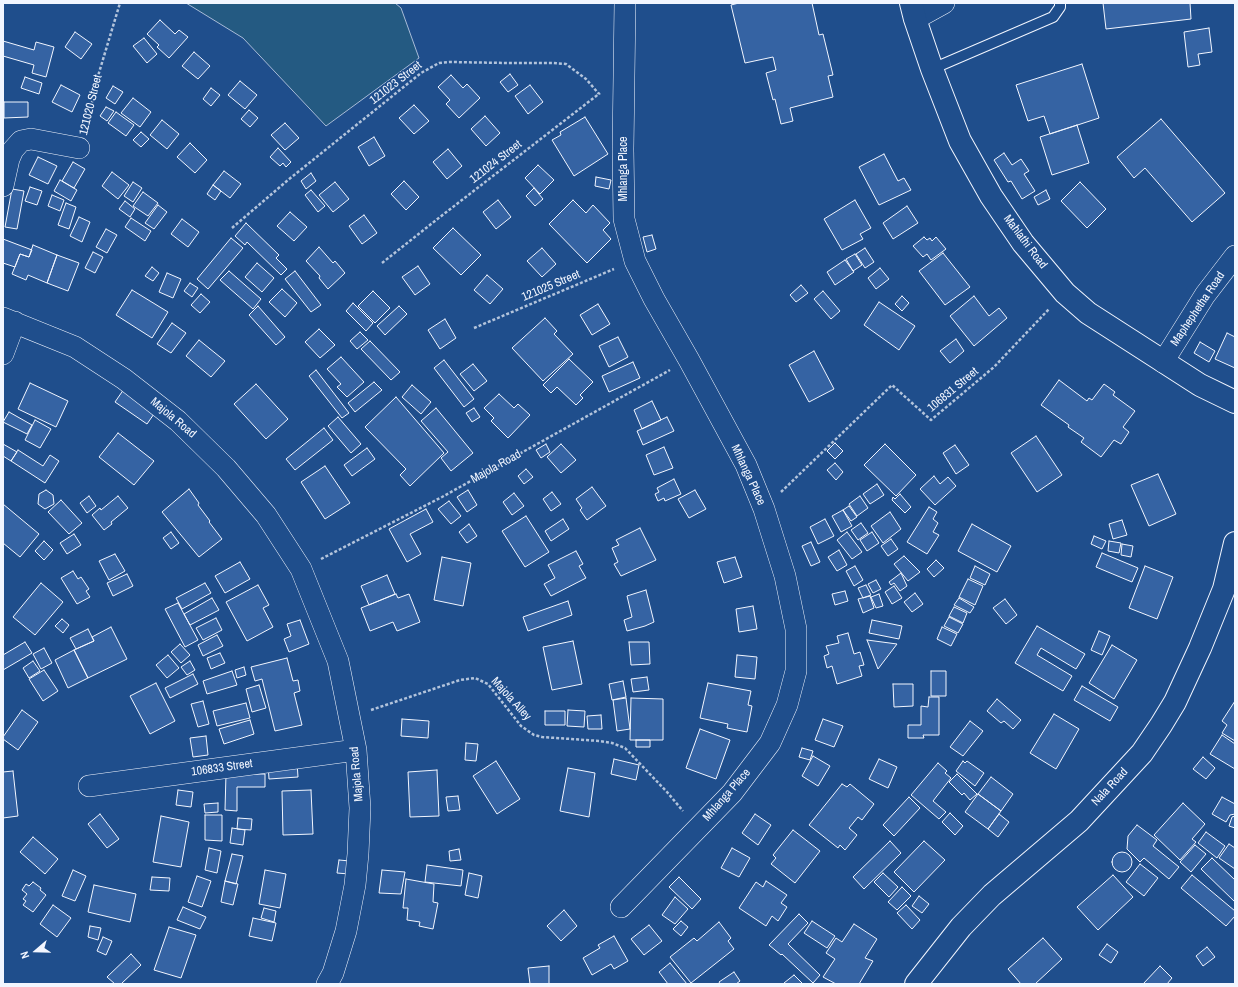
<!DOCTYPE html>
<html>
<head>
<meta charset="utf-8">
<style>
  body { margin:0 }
  #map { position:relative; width:1238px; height:987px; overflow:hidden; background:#1f4e8c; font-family:"Archivo Narrow",sans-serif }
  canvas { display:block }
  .frame { position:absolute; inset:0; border:4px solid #f2f6ff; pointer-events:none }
  .north { position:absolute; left:16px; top:931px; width:40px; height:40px; -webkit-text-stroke:3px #1f4e8c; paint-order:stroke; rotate:250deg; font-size:11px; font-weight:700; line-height:16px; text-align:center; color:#f2f6ff }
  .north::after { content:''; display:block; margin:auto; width:14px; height:18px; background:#f2f6ff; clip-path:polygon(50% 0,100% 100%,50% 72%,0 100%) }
</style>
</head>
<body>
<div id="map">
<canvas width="1238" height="987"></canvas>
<div class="frame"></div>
<div class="north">N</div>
</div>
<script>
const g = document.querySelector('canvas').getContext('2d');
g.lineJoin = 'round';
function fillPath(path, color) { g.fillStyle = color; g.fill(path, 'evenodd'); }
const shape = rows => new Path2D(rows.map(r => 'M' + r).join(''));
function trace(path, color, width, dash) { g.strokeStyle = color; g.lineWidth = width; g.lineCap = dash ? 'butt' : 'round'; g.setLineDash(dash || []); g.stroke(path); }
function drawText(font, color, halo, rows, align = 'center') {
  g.font = font + ' "Archivo Narrow",sans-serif'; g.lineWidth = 3; g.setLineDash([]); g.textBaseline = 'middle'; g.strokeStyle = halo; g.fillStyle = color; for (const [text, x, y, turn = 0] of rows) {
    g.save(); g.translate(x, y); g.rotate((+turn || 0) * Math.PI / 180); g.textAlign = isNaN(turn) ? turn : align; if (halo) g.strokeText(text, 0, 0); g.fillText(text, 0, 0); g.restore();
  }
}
const green = shape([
  [186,3,395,3,401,8,419,58,326,126,243,38,186,3]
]);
fillPath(green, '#245a82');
trace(green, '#a8bbd7', 1);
const building = shape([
  [739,3,812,3,819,35,823,34,833,75,828,76,833,97,790,108,793,121,781,124,775,99,773,100,766,73,776,70,773,57,745,63,731,5,739,3],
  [1103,3,1190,3,1191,19,1106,29,1103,3],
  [160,20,175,34,179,30,188,37,169,58,157,47,159,45,147,34,160,20],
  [1209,28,1212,52,1198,54,1200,65,1188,67,1184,32,1209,28],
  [75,32,92,44,81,59,65,47,75,32],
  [144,38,157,54,147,63,133,46,144,38],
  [3,41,34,50,36,42,54,47,46,77,32,73,34,65,3,56,3,41],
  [194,52,210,66,198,79,182,66,194,52],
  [1082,64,1099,118,1050,134,1044,116,1028,121,1016,85,1082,64],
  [510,74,518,85,508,92,500,82,510,74],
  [451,75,463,88,467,84,480,98,459,118,446,104,450,100,438,87,451,75],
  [25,77,42,83,39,94,21,88,25,77],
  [240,81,257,95,245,109,228,95,240,81],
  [61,85,80,95,72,112,52,102,61,85],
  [530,85,543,102,528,114,515,96,530,85],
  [113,86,123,92,115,104,106,98,113,86],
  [211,88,220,95,211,106,203,99,211,88],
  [133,98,151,112,140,127,121,113,133,98],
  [4,102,28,102,28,117,4,118,4,102],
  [414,105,429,121,414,134,399,118,414,105],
  [106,107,114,111,107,121,100,116,106,107],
  [249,110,258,118,250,127,241,119,249,110],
  [116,112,134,125,126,136,108,123,116,112],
  [485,116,500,133,486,146,471,129,485,116],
  [585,117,608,154,574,176,552,140,561,135,560,132,585,117],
  [1161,119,1225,193,1192,222,1145,168,1134,178,1117,157,1161,119],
  [162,120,179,134,167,149,150,135,162,120],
  [285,123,299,138,285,150,271,135,285,123],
  [1077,125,1089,163,1052,175,1040,137,1077,125],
  [141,132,149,139,141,147,133,140,141,132],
  [374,137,385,156,369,166,358,147,374,137],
  [190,143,207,160,195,173,177,157,190,143],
  [278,148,291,162,286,167,283,163,280,166,270,157,278,148],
  [448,149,462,166,447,179,433,162,448,149],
  [1004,153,1012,165,1021,159,1029,171,1024,174,1035,191,1022,199,1011,181,1008,182,994,160,1004,153],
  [884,154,898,181,904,178,911,190,879,205,859,167,884,154],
  [38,157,57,166,48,184,29,175,38,157],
  [73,162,85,169,74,188,62,181,73,162],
  [538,165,554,180,540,194,525,178,538,165],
  [224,171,241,184,230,198,213,185,224,171],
  [112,172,129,185,118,199,102,186,112,172],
  [311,173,316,181,306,189,301,181,311,173],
  [596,177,611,180,609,189,595,186,596,177],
  [60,180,77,190,71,201,54,191,60,180],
  [404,181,419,197,406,210,391,194,404,181],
  [133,182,142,188,133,202,124,196,133,182],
  [335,182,349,199,333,212,319,195,335,182],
  [1080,182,1106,209,1087,228,1061,201,1080,182],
  [213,185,221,191,215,200,207,194,213,185],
  [30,187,42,191,37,205,25,201,30,187],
  [534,188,543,199,535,206,526,196,534,188],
  [12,189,24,191,17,229,5,227,12,189],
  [311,190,325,206,318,212,305,195,311,190],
  [1046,190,1050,199,1038,205,1034,197,1046,190],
  [143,192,158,203,148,216,133,206,143,192],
  [52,195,64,200,60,211,48,206,52,195],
  [498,200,511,217,496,229,483,212,498,200],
  [573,200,586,213,593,205,610,223,603,230,611,239,587,263,549,224,573,200],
  [855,200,871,228,860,234,863,239,842,250,824,219,855,200],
  [125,201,135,209,130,217,119,209,125,201],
  [66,203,76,207,69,229,58,225,66,203],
  [158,205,167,212,154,229,145,223,158,205],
  [907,206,918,223,893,239,883,223,907,206],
  [290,212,307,227,294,241,277,226,290,212],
  [364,215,377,233,362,244,349,226,364,215],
  [79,217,90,222,82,242,70,236,79,217],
  [131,218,151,231,145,241,125,227,131,218],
  [182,219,199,232,188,247,171,234,182,219],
  [246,223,279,255,276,258,287,269,281,275,247,242,245,245,235,236,246,223],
  [453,228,481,255,461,275,433,248,453,228],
  [106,229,117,235,107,253,96,247,106,229],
  [652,235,656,249,647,252,643,237,652,235],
  [924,237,927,240,930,238,932,241,936,237,946,249,931,260,927,254,923,257,913,246,924,237],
  [231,238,243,248,208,289,197,279,231,238],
  [3,239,32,250,29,257,20,254,15,267,3,263,3,239],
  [33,245,57,255,47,283,28,275,26,280,12,274,20,254,29,257,33,245],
  [319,247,333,263,335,261,345,273,328,289,319,278,320,276,306,261,319,247],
  [542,248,556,264,542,277,527,261,542,248],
  [865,248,874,262,865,268,856,254,865,248],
  [93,252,103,257,95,273,85,268,93,252],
  [943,253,970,287,945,305,919,271,943,253],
  [855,254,862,265,853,271,846,259,855,254],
  [57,255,79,263,68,291,47,283,57,255],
  [845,260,854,272,835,285,827,272,845,260],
  [257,263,274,278,262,292,245,277,257,263],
  [418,266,430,284,415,295,402,277,418,266],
  [152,267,159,273,153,281,145,276,152,267],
  [880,268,889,279,876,289,868,278,880,268],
  [229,271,261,299,253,309,220,280,229,271],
  [295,271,321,305,311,312,285,279,295,271],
  [167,273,181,279,173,298,159,292,167,273],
  [487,275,503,289,490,304,474,290,487,275],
  [190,283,198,288,192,297,184,291,190,283],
  [801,285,808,293,796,302,790,295,801,285],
  [282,289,297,303,285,317,269,302,282,289],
  [132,290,168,312,152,338,116,315,132,290],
  [373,291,390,308,375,323,358,306,373,291],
  [823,291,840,311,831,319,814,299,823,291],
  [201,294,210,302,200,313,191,305,201,294],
  [902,296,909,303,902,311,895,304,902,296],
  [974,296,989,316,999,308,1007,318,974,346,950,316,974,296],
  [879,302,915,326,899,350,864,325,879,302],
  [353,303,373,323,366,331,346,311,353,303],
  [598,304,610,324,592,335,580,315,598,304],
  [258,306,285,337,276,345,249,315,258,306],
  [399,306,407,314,385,335,377,326,399,306],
  [545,318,557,331,554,334,573,354,543,381,512,348,545,318],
  [445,319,456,338,440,349,428,330,445,319],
  [172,323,186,333,171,353,157,344,172,323],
  [319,329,335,345,320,358,305,342,319,329],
  [360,332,368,340,357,349,350,341,360,332],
  [1227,333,1235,337,1235,368,1215,359,1227,333],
  [618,337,628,357,609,367,599,346,618,337],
  [956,339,964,351,950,363,940,351,956,339],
  [199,340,225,361,211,377,186,356,199,340],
  [370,341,400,372,391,380,361,349,370,341],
  [1200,342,1215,351,1209,362,1194,353,1200,342],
  [814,351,834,389,809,402,789,365,814,351],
  [341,357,364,382,347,397,337,387,341,384,327,369,341,357],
  [569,359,593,382,580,395,583,398,576,405,557,387,551,393,543,385,569,359],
  [444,360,474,399,464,407,434,368,444,360],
  [633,362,640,378,609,392,602,376,633,362],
  [473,364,487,381,474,391,460,374,473,364],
  [316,370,349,413,342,418,309,376,316,370],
  [1059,380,1087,401,1089,398,1092,400,1104,384,1115,392,1113,395,1135,411,1123,427,1129,432,1121,444,1114,440,1101,457,1081,442,1084,438,1068,427,1069,425,1041,405,1059,380],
  [374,382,382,390,355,412,348,403,374,382],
  [30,383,68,401,56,427,18,409,30,383],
  [256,384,288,419,266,439,234,404,256,384],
  [412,385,431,402,421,414,402,397,412,385],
  [124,389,156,411,147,424,115,402,124,389],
  [499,394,514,408,518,404,530,415,508,438,491,421,494,418,484,408,499,394],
  [396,397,444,453,410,486,400,475,406,469,365,427,396,397],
  [652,401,661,420,642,429,634,410,652,401],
  [436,408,473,453,451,471,441,458,448,452,421,421,436,408],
  [474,408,480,417,472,422,466,413,474,408],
  [9,412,32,425,27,434,3,422,9,412],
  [338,417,361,444,351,453,328,426,338,417],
  [667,417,674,431,643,445,637,431,667,417],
  [35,420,51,429,40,448,25,440,35,420],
  [324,428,333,440,295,470,286,459,324,428],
  [118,433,154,461,134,485,99,457,118,433],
  [1036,436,1062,475,1037,492,1011,453,1036,436],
  [835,443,843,451,835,459,827,451,835,443],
  [3,444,17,452,11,461,3,456,3,444],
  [546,444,550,452,541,458,536,450,546,444],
  [561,444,576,460,561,473,547,457,561,444],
  [885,444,916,475,896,496,864,465,885,444],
  [955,445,969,465,956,474,943,453,955,445],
  [664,447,673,468,654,475,646,455,664,447],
  [367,448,375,459,352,476,344,465,367,448],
  [18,450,43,466,50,455,59,461,45,483,11,461,18,450],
  [835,463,843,472,836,480,827,470,835,463],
  [325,466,350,503,325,519,301,482,325,466],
  [526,469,533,477,524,484,518,476,526,469],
  [1158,474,1176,514,1149,526,1131,485,1158,474],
  [934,476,940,484,948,477,956,486,935,505,920,489,934,476],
  [674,479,681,494,665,501,664,498,658,501,655,494,659,492,657,488,674,479],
  [877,484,884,495,870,504,863,494,877,484],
  [592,487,606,506,587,520,580,510,582,508,576,499,592,487],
  [189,489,199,503,198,505,210,521,209,522,222,539,199,557,162,512,189,489],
  [46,490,53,495,54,504,45,509,38,504,39,494,46,490],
  [468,490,477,505,467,512,457,497,468,490],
  [695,490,706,509,689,518,678,499,695,490],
  [552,492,561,504,551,511,543,499,552,492],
  [514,493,524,506,512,515,503,502,514,493],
  [900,494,911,507,905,513,892,500,893,497,895,499,900,494],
  [89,496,96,506,87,513,80,503,89,496],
  [118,496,128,508,111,522,112,524,104,530,92,515,100,508,101,510,118,496],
  [860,496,868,508,857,516,849,504,860,496],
  [61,500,82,523,69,534,48,512,61,500],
  [449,501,461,516,451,524,438,509,449,501],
  [3,504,39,534,20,557,3,543,3,504],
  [849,506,857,517,851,521,843,510,849,506],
  [929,507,937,512,933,519,938,523,933,532,939,535,927,554,907,542,929,507],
  [426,509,433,522,410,534,421,554,407,562,389,529,426,509],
  [843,510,852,526,841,532,832,516,843,510],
  [890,512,901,529,883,543,871,526,890,512],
  [526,516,549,552,525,567,502,531,526,516],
  [563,519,569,529,551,541,545,531,563,519],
  [825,519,834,536,818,544,810,527,825,519],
  [1122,520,1127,535,1113,539,1109,524,1122,520],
  [861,523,868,533,858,540,851,530,861,523],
  [469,524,477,536,467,543,459,532,469,524],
  [972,524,1011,546,997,572,958,551,972,524],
  [640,528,656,560,621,576,614,564,618,562,612,548,619,545,616,540,640,528],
  [171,532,179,543,171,549,163,538,171,532],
  [847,532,862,552,852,559,837,540,847,532],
  [872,532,879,543,867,551,860,540,872,532],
  [74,534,81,545,67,554,60,543,74,534],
  [1094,536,1106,541,1102,549,1091,544,1094,536],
  [891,539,898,549,888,556,881,546,891,539],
  [44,541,53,550,44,560,35,551,44,541],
  [1109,541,1121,543,1119,553,1108,551,1109,541],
  [811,542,820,562,811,566,802,546,811,542],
  [1122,544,1133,546,1131,557,1121,555,1122,544],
  [839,550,847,565,837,571,828,557,839,550],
  [576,551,583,564,579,566,586,578,551,596,544,584,555,578,548,565,576,551],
  [1102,553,1138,568,1132,582,1096,567,1102,553],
  [115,554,125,571,109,580,99,561,115,554],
  [904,556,920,572,908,581,894,564,904,556],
  [442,557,471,563,463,606,434,600,442,557],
  [735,557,742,577,724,583,717,562,735,557],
  [936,560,944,568,934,577,927,569,936,560],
  [240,562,250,579,225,593,215,576,240,562],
  [855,566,863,580,854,586,846,571,855,566],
  [975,566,990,574,985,585,970,578,975,566],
  [1145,566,1173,577,1157,619,1129,608,1145,566],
  [73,571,78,579,81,577,89,589,86,591,90,597,77,604,61,578,73,571],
  [901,573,907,586,900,591,894,583,891,585,889,582,901,573],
  [127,574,133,586,113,596,107,583,127,574],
  [387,575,395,594,369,605,361,586,387,575],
  [968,579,983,586,975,605,959,597,968,579],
  [876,580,881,589,873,593,868,584,876,580],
  [41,583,63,602,35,635,13,617,41,583],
  [205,583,211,593,182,609,176,598,205,583],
  [258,585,269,605,263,608,273,627,247,641,226,602,258,585],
  [866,585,871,595,863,598,858,588,866,585],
  [894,586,902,598,892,604,885,592,894,586],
  [646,590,654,622,645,626,627,631,624,620,632,617,627,596,646,590],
  [845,591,848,601,835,605,832,594,845,591],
  [915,593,923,604,912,612,904,602,915,593],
  [396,594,398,598,409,594,420,622,397,631,393,622,370,631,361,608,396,594],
  [879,594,883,606,876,608,871,597,879,594],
  [870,596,874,608,863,613,858,599,870,596],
  [212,598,219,610,190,625,184,614,212,598],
  [959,598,974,607,970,613,954,605,959,598],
  [1005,599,1017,615,1006,624,993,608,1005,599],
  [568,601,572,615,528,631,523,617,568,601],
  [178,603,198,640,185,647,165,609,178,603],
  [753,606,757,629,739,632,736,609,753,606],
  [954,607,967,613,963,623,949,616,954,607],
  [949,617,963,624,958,633,944,626,949,617],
  [216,618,222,630,203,640,196,628,216,618],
  [62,619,69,625,63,633,55,626,62,619],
  [300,620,309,644,289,652,284,639,291,636,287,624,300,620],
  [872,620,902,626,899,639,869,633,872,620],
  [1037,626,1085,654,1076,669,1041,648,1037,655,1072,676,1063,691,1015,663,1037,626],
  [111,627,127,659,88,678,74,650,94,641,92,637,111,627],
  [942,627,957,634,951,646,937,639,942,627],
  [88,629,94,641,76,649,70,638,88,629],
  [1099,631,1110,636,1102,655,1091,650,1099,631],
  [848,633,854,654,860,652,864,665,859,666,862,676,837,684,832,666,827,668,824,656,829,654,826,646,839,643,837,636,848,633],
  [217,635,223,646,203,656,198,645,217,635],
  [867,640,897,644,878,669,867,640],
  [573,641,582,684,552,690,543,647,573,641],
  [25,642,32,653,3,670,3,655,25,642],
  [629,642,649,642,650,664,631,665,629,642],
  [180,644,190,655,181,663,171,652,180,644],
  [1112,645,1137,660,1114,699,1089,683,1112,645],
  [44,648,52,663,41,669,33,654,44,648],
  [74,650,88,678,68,688,55,660,74,650],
  [220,653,225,663,211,669,207,658,220,653],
  [168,655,179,668,167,678,156,665,168,655],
  [737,655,757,657,755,679,735,677,737,655],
  [287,658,293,681,298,680,300,691,294,693,302,725,275,731,262,679,255,681,251,667,287,658],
  [33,661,40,671,29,678,23,668,33,661],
  [190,661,195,670,187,675,181,667,190,661],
  [244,667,246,675,237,678,235,670,244,667],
  [44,670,58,691,43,701,29,679,44,670],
  [232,671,237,685,207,694,203,681,232,671],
  [931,671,946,671,946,696,931,696,931,671],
  [193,674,198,684,170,698,165,688,193,674],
  [647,677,649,690,633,692,631,679,647,677],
  [623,681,626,697,612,700,609,684,623,681],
  [156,683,175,721,150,734,130,696,156,683],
  [708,683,751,691,748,705,752,706,747,732,727,728,728,724,700,718,708,683],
  [893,684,913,684,913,706,894,707,893,684],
  [259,685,266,708,252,712,246,689,259,685],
  [1082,686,1118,707,1110,721,1074,700,1082,686],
  [929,697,939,697,939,735,923,735,924,738,908,738,908,725,921,725,921,706,928,707,929,697],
  [626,698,630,729,617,731,613,700,626,698],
  [631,698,663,699,663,740,630,740,631,698],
  [997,699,1021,720,1013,729,1004,721,1001,723,987,711,997,699],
  [203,701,209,724,198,727,191,704,203,701],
  [1235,701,1235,741,1222,733,1227,725,1222,721,1235,701],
  [246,703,250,718,217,726,213,711,246,703],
  [22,710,38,722,18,750,3,739,3,737,22,710],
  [568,710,585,711,584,727,567,726,568,710],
  [545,711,565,711,565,725,545,725,545,711],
  [1054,714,1079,729,1056,769,1030,753,1054,714],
  [601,715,602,729,588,729,587,716,601,715],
  [402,719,429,721,428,738,401,736,402,719],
  [823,719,843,726,834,747,815,740,823,719],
  [250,720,254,734,224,744,219,729,250,720],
  [970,721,983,731,963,756,950,747,970,721],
  [700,729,730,740,716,779,686,768,700,729],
  [1222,735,1235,744,1235,769,1210,754,1222,735],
  [206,736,208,755,193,757,190,738,206,736],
  [636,740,650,740,650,747,636,747,636,740],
  [466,743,478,744,476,761,465,760,466,743],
  [802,748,813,751,810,760,799,757,802,748],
  [813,756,830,766,818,786,802,776,813,756],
  [1203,757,1215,768,1206,779,1193,769,1203,757],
  [614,759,639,765,636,780,611,774,614,759],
  [879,759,897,767,888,788,869,779,879,759],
  [496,761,520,799,497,814,473,776,496,761],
  [963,761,965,763,967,761,984,773,975,786,956,771,963,761],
  [297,762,298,777,269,779,268,764,297,762],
  [938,763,947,771,945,773,951,778,933,801,946,812,939,819,911,795,938,763],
  [568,768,595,773,589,817,560,811,568,768],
  [437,770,439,816,410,817,408,772,437,770],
  [13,771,18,816,3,818,3,772,13,771],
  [226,774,265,774,265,787,237,787,237,811,225,810,226,774],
  [957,774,977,794,970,800,964,793,962,795,949,782,957,774],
  [991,777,1013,794,1001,811,978,794,991,777],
  [842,784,847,787,850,784,874,804,862,820,858,817,849,828,857,835,845,850,840,845,838,848,809,825,842,784],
  [178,790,193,792,191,807,176,805,178,790],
  [311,790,313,834,283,835,282,791,311,790],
  [978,794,1001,811,988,829,965,812,978,794],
  [458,796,460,810,448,811,446,797,458,796],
  [909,797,920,808,894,836,883,825,909,797],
  [1222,797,1235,804,1235,814,1230,815,1226,822,1212,814,1222,797],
  [218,803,218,812,205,813,204,804,218,803],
  [1183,803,1205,824,1192,839,1196,842,1180,860,1154,835,1183,803],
  [950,813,963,826,955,835,942,822,950,813],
  [100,814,119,839,107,848,88,824,100,814],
  [755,814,771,825,758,845,742,833,755,814],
  [999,814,1009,822,998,837,988,829,999,814],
  [205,815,222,815,222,841,205,840,205,815],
  [161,816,189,822,181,867,153,862,161,816],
  [1235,816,1235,828,1229,826,1232,817,1235,816],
  [238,818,252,819,251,830,237,829,238,818],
  [1137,825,1157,840,1153,846,1179,867,1169,879,1144,858,1140,862,1127,849,1128,836,1137,825],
  [232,828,245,830,243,845,230,843,232,828],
  [793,830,820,851,795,883,771,864,776,858,773,855,793,830],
  [1206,832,1225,846,1217,858,1198,843,1206,832],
  [33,837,58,859,45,874,20,852,33,837],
  [890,841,901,853,864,889,853,877,890,841],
  [924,841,945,860,914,892,894,872,924,841],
  [1229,844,1235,848,1235,869,1219,858,1229,844],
  [1195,845,1206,854,1191,872,1180,862,1195,845],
  [209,848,221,851,217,873,205,870,209,848],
  [732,848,750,858,739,877,721,868,732,848],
  [459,849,461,860,450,861,449,851,459,849],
  '1112 862a10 10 0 1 1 20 0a10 10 0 1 1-20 0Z',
  [232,854,243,856,236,884,225,881,232,854],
  [1212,858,1235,880,1235,902,1201,869,1212,858],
  [339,860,350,861,349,874,337,873,339,860],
  [1140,864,1158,878,1144,896,1126,882,1140,864],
  [427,865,463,870,461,886,425,882,427,865],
  [73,870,86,876,75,901,62,896,73,870],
  [265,870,286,874,280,908,259,904,265,870],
  [382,870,405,872,401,894,379,893,382,870],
  [469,873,482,876,478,898,465,895,469,873],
  [883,873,898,887,889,897,874,882,883,873],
  [1113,875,1133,897,1098,930,1077,907,1113,875],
  [1192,875,1235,911,1235,916,1226,926,1181,888,1192,875],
  [197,876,211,881,202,907,188,902,197,876],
  [152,877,170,878,169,891,150,890,152,877],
  [679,877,701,899,692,909,669,887,679,877],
  [406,879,434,884,433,902,438,903,433,929,419,926,420,922,407,920,408,908,403,908,406,879],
  [225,881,238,884,233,905,221,902,225,881],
  [766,881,787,895,781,903,787,907,778,921,772,916,766,926,739,908,756,882,763,887,766,881],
  [33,882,41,888,40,890,46,895,33,912,23,905,26,901,23,899,27,894,22,890,26,884,29,886,33,882],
  [94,885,136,894,130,922,88,912,94,885],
  [902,887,911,896,897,910,888,902,902,887],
  [919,896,929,904,922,913,912,906,919,896],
  [675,897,688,909,675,924,662,915,675,897],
  [53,905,71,918,57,937,40,924,53,905],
  [906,905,920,920,912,929,897,913,906,905],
  [183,907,206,917,200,929,177,920,183,907],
  [264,908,276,911,274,922,261,918,264,908],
  [564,910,577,926,561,941,547,926,564,910],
  [799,914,808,923,788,944,820,975,813,983,782,954,781,955,769,945,799,914],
  [253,918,276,923,272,941,249,936,253,918],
  [681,921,688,927,681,936,673,929,681,921],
  [812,921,835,936,827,948,804,933,812,921],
  [719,922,731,938,728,941,734,949,691,983,670,957,694,938,697,941,719,922],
  [854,924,877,939,865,958,873,961,859,984,836,984,823,977,835,959,826,953,836,938,842,942,854,924],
  [649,925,662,941,644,955,631,939,649,925],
  [90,926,101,928,98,940,88,937,90,926],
  [169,927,196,935,181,978,154,970,169,927],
  [614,936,628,961,614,969,611,964,592,975,583,958,600,948,598,945,614,936],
  [103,937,112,941,106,955,97,951,103,937],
  [1043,938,1062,959,1035,984,1021,984,1008,969,1043,938],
  [1107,944,1118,952,1111,963,1099,955,1107,944],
  [1207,947,1215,957,1203,966,1196,956,1207,947],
  [131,954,141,965,121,984,115,984,107,977,131,954],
  [670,963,687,984,668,984,659,972,670,963],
  [549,966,549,984,530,984,528,968,549,966],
  [1160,966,1172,978,1167,984,1143,984,1160,966],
  [734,972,740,981,736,984,720,984,719,982,734,972],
  [794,975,803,984,785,984,784,983,794,975]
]);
fillPath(building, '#3563a3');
trace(building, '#f2f6ff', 1);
const service = shape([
  [932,69,1053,17,1060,7,1060,3]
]);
const minor = shape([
  [915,19,944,3],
  [3,186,9,159,13,150,21,141,31,139,79,148],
  [3,318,75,347,124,379,178,421,226,468,266,515,301,569,338,661,356,750,360,808,358,854,355,885,346,931,333,973,327,984],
  [3,354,15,322],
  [1163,362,1205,295,1235,256],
  [89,786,356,750],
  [621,907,732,793,770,743,787,705,796,671,796,629,785,576,764,509,746,465,689,360,654,299,635,261,624,219,623,149,625,3]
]);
const tertiary = shape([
  [911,3,915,19,932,69,960,141,991,196,1023,243,1065,293,1088,313,1200,385,1235,402],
  [916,984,961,927,992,895,1079,821,1142,753,1161,725,1175,702,1200,648,1224,589,1235,543]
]);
trace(service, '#f2f6ff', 12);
trace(minor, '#f2f6ff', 22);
trace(tertiary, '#f2f6ff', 24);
trace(shape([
  [86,128,98,76,120,3],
  [232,228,288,180,421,73,439,63,450,62,508,63,553,63,566,64,586,79,599,94],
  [382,263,440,217,600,93],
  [474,328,614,269],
  [781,492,892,385,931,420,994,367,1049,309],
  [321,559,442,497,670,370],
  [371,710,460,680,475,678,488,684,521,726,534,735,542,737,600,741,612,743,625,748,667,792,683,811]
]), '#b3c4dc', 2.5, [3, 2]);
trace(service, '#1f4e8c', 10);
trace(minor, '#1f4e8c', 21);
trace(tertiary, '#1f4e8c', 22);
drawText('12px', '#f2f6ff', '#1f4e8c', [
  ["121023 Street",396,83,-38],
  ["121020 Street",91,105,-76],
  ["121024 Street",496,162,-38],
  ["Mhlanga Place",624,169,-90],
  ["Mahlathi Road",1025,242,53],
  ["121025 Street",551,286,-23],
  ["Maphephetha Road",1198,309,-56],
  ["106831 Street",953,390,-40],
  ["Majola Road",173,418,40],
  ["Majola Road",496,467,-29],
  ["Mhlanga Place",748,475,65],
  ["Majola Alley",511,699,48],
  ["106833 Street",222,768,-8],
  ["Majola Road",357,774,-95],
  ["Nala Road",1110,787,-47],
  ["Mhlanga Place",727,795,-49]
]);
</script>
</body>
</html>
